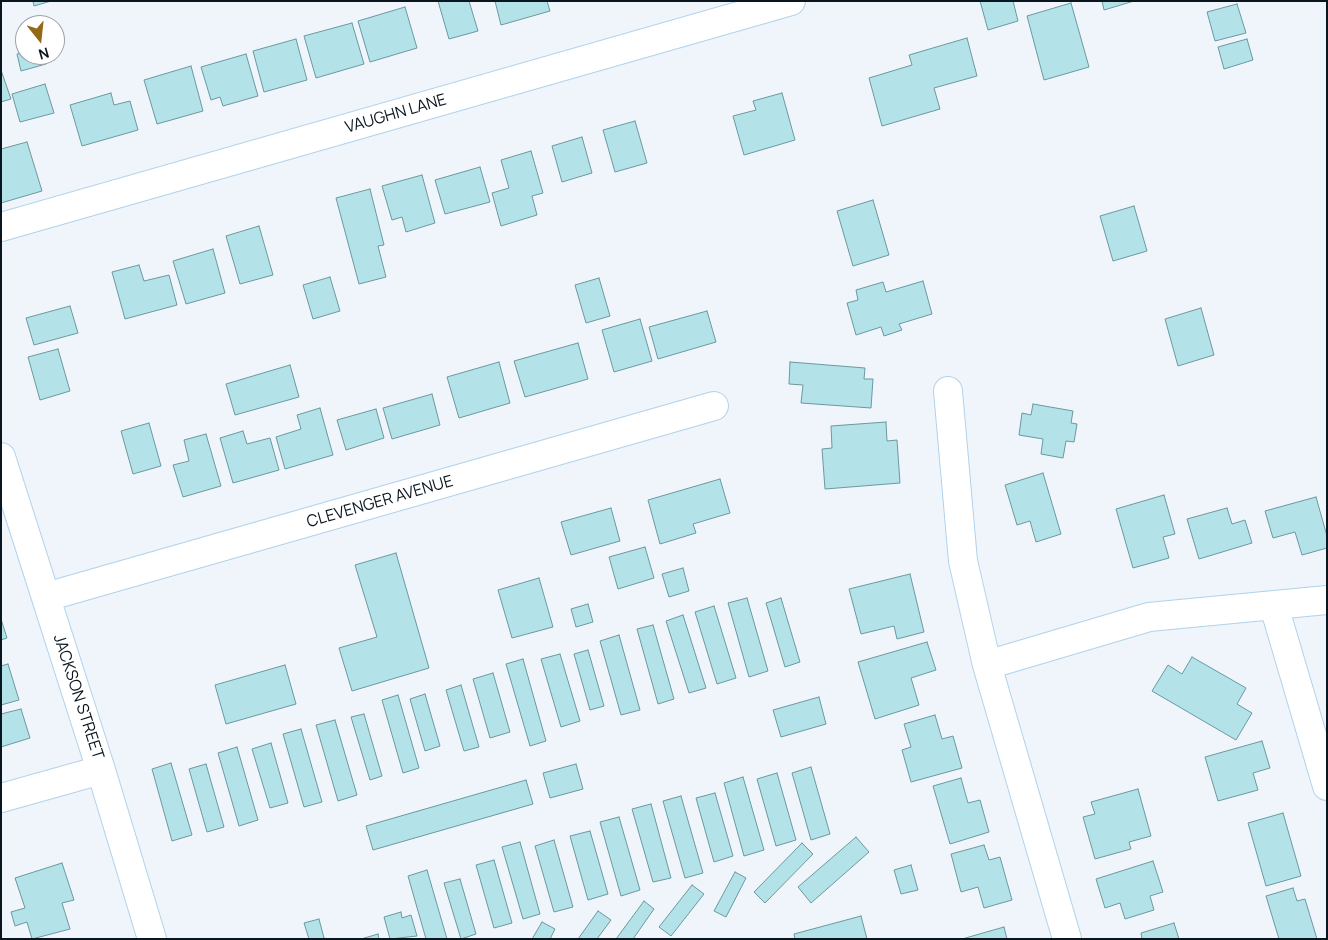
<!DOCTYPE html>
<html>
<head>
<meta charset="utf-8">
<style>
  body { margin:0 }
  #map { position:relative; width:1328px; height:940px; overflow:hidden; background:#eff5fb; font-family:Manrope,sans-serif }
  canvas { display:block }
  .frame { position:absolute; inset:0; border:2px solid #0a161f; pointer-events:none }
  .north { position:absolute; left:15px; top:15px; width:50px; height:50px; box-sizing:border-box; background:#fff; border:1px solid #9da2a5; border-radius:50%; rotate:164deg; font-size:14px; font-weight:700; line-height:20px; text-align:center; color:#0a161f }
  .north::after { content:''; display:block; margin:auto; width:18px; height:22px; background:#946815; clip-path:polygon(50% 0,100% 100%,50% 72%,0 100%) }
</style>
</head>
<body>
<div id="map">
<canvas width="1328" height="940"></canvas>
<div class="frame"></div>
<div class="north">N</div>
</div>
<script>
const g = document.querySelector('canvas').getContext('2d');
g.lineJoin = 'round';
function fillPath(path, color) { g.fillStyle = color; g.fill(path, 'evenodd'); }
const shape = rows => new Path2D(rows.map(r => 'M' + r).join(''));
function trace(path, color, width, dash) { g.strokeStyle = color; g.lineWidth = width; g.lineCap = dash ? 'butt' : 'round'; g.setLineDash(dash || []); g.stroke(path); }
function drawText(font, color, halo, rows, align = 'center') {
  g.font = font + ' Manrope,sans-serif'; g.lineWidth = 4; g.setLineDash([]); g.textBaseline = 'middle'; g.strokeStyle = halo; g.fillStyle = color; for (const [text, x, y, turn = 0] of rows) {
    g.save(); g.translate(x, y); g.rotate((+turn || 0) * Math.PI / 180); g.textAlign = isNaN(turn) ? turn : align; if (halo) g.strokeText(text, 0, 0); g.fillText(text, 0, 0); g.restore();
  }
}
const building = shape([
  [33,1,51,1,34,6,33,1],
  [438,1,469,1,478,31,449,39,438,1],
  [495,1,547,1,550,11,501,25,495,1],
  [980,1,1013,1,1018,21,988,30,980,1],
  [1102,1,1134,1,1104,10,1102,1],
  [1071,3,1089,67,1044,80,1027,16,1071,3],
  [1237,4,1246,33,1215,41,1207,12,1237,4],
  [405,7,417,48,370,62,358,21,405,7],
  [352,23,364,64,316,78,304,36,352,23],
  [967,38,977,76,934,88,940,109,882,126,869,78,912,65,909,55,967,38],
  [296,39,307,80,264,92,253,51,296,39],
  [1247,39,1253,60,1224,69,1218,47,1247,39],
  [25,52,25,55,44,55,46,64,21,71,17,54,25,52],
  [246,54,258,96,223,106,220,97,211,100,201,67,246,54],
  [191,66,203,111,157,124,144,80,191,66],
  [1,70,11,99,1,102,1,70],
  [45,84,54,113,20,122,12,94,45,84],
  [111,93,114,105,130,101,138,130,82,146,70,105,111,93],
  [782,93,795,140,744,155,733,116,756,110,753,101,782,93],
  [635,121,647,163,615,172,603,130,635,121],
  [582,137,592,173,562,182,552,146,582,137],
  [27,142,42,191,1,203,1,149,27,142],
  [531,151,543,193,532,196,537,215,501,226,492,193,509,188,501,160,531,151],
  [480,167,490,202,445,214,435,180,480,167],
  [422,175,435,223,406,232,402,217,392,220,382,186,422,175],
  [370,189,384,245,378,246,386,277,359,284,336,198,370,189],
  [873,200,889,255,853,266,837,211,873,200],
  [1134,206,1147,251,1113,261,1100,216,1134,206],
  [259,226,273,275,240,284,226,236,259,226],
  [213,249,225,293,186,304,173,261,213,249],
  [139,265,144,281,169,275,177,305,125,319,112,272,139,265],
  [330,277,340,311,313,319,303,285,330,277],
  [599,278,610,316,586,323,575,285,599,278],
  [923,281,932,314,899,324,902,330,884,336,881,327,856,335,847,303,858,300,856,290,883,282,886,292,923,281],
  [70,306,78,333,34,345,26,318,70,306],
  [1201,308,1214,355,1178,366,1165,319,1201,308],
  [707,311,716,342,658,359,649,327,707,311],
  [640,319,652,361,614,372,602,330,640,319],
  [578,343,588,379,525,397,514,361,578,343],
  [58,349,70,391,40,400,28,357,58,349],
  [499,362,510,403,459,418,447,377,499,362],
  [790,362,865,368,864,379,873,379,871,408,801,403,803,385,789,384,790,362],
  [290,365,299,397,235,415,226,384,290,365],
  [432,394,440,425,392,439,383,408,432,394],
  [1033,404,1073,411,1071,423,1077,424,1074,442,1066,441,1063,458,1041,454,1043,439,1019,435,1022,413,1031,415,1033,404],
  [320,408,333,455,285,469,276,437,301,429,297,415,320,408],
  [376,409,384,438,346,450,337,420,376,409],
  [886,422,887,441,897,440,900,483,825,489,822,449,832,448,831,426,886,422],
  [149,423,161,466,133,474,121,431,149,423],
  [243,431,247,444,270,438,279,470,233,483,220,438,243,431],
  [206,434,221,486,183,497,173,465,189,461,184,440,206,434],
  [1043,473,1061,534,1036,542,1030,521,1017,525,1005,485,1043,473],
  [720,479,730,513,693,524,696,533,660,544,648,500,720,479],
  [1164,495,1175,534,1163,537,1169,558,1133,568,1116,509,1164,495],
  [1316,497,1327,536,1327,548,1302,555,1295,532,1273,538,1265,511,1316,497],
  [611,508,620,541,571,555,561,522,611,508],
  [1227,508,1232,524,1245,520,1252,543,1199,559,1187,519,1227,508],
  [645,547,654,578,618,589,609,557,645,547],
  [396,553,429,668,352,691,339,648,377,637,355,565,396,553],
  [683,568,689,591,669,597,662,574,683,568],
  [910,574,924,632,897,639,894,626,861,634,849,589,910,574],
  [539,578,553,627,512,638,498,590,539,578],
  [747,598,768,671,749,677,728,603,747,598],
  [781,598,800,662,785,667,766,603,781,598],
  [588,604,593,622,576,627,571,609,588,604],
  [714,606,736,678,717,684,695,612,714,606],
  [683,615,706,688,689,693,666,621,683,615],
  [1,619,7,638,1,640,1,619],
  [653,625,674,699,658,704,637,629,653,625],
  [619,635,640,710,621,715,600,641,619,635],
  [927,642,936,670,911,678,919,705,875,719,858,662,927,642],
  [588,650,604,706,590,710,574,654,588,650],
  [560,654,580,721,561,727,541,659,560,654],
  [1192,657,1246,688,1237,704,1252,713,1236,740,1152,691,1168,665,1182,674,1192,657],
  [523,659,546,741,530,746,506,664,523,659],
  [8,664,19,700,1,705,1,666,8,664],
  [285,665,296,704,226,724,215,685,285,665],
  [493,673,510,732,490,738,473,679,493,673],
  [461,685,479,747,464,751,446,690,461,685],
  [425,694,440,746,425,751,410,699,425,694],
  [398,695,419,768,403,773,382,700,398,695],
  [819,697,826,724,781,737,773,710,819,697],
  [21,709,30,738,1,747,1,714,21,709],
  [364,714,382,776,370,780,351,717,364,714],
  [935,715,942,739,953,736,962,768,911,782,902,750,911,747,904,724,935,715],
  [335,720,357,795,338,801,316,725,335,720],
  [301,729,322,802,304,807,283,734,301,729],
  [1262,741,1270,768,1253,773,1258,790,1218,801,1205,757,1262,741],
  [271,743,288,803,270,808,252,749,271,743],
  [237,747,258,820,239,826,218,753,237,747],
  [171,763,192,835,172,841,152,769,171,763],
  [206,764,224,827,207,832,189,769,206,764],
  [576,764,583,789,550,798,543,773,576,764],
  [811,767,830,834,811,840,792,773,811,767],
  [777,773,796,840,776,846,757,779,777,773],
  [743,777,764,850,744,856,724,783,743,777],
  [961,778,968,803,980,800,989,832,950,844,933,786,961,778],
  [526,780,533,804,373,850,366,826,526,780],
  [1138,789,1151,836,1129,842,1131,849,1095,859,1083,817,1095,814,1091,802,1138,789],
  [715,793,733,856,714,862,696,798,715,793],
  [681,796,703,873,685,878,663,801,681,796],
  [651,804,671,878,653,882,632,809,651,804],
  [1283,813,1301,876,1266,886,1248,823,1283,813],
  [619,817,640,890,621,896,600,822,619,817],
  [590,831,608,894,588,900,570,836,590,831],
  [856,837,869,852,811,903,798,887,856,837],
  [554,840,573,907,554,912,535,846,554,840],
  [520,842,540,914,523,919,502,847,520,842],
  [802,843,813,854,765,903,754,892,802,843],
  [984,845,989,860,1000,857,1012,900,984,908,978,887,961,892,951,854,984,845],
  [494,860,512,923,494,928,476,865,494,860],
  [1153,861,1163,892,1150,896,1154,910,1125,919,1120,903,1105,908,1096,879,1153,861],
  [62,863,74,900,62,903,70,929,32,939,27,922,15,926,11,912,25,908,15,878,62,863],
  [911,865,918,890,901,894,894,870,911,865],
  [427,870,447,939,426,939,408,876,427,870],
  [735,872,746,878,726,917,714,911,735,872],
  [460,879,476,934,461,939,444,883,460,879],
  [692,885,704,894,671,936,659,927,692,885],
  [1293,888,1297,901,1305,899,1317,939,1279,939,1266,896,1293,888],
  [644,901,654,909,633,939,616,939,644,901],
  [598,911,611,920,597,939,578,939,598,911],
  [401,912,402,918,411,915,417,936,390,939,384,917,401,912],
  [861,916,867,939,795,939,794,934,861,916],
  [319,919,324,938,327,939,309,939,304,923,319,919],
  [542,922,555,929,550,939,532,939,542,922],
  [1174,923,1179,939,1142,939,1141,933,1174,923],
  [1004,927,1007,939,962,939,1004,927],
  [378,934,379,939,361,939,378,934]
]);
fillPath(building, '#b3e2e9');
trace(building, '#6b989f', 1);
const minor = shape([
  [1,227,791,1],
  [948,391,963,561,987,665,1067,939],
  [1,457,101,770,152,939],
  [46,597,714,406],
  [1274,606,1327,786],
  [987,665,1149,617,1327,600],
  [1,798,101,770]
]);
trace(minor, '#b1d2eb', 30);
trace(minor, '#fff', 28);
drawText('16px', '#0a161f', '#fff', [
  ["VAUGHN LANE",396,114,-16],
  ["CLEVENGER AVENUE",380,502,-16],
  ["JACKSON STREET",78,697,72]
]);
</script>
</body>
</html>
